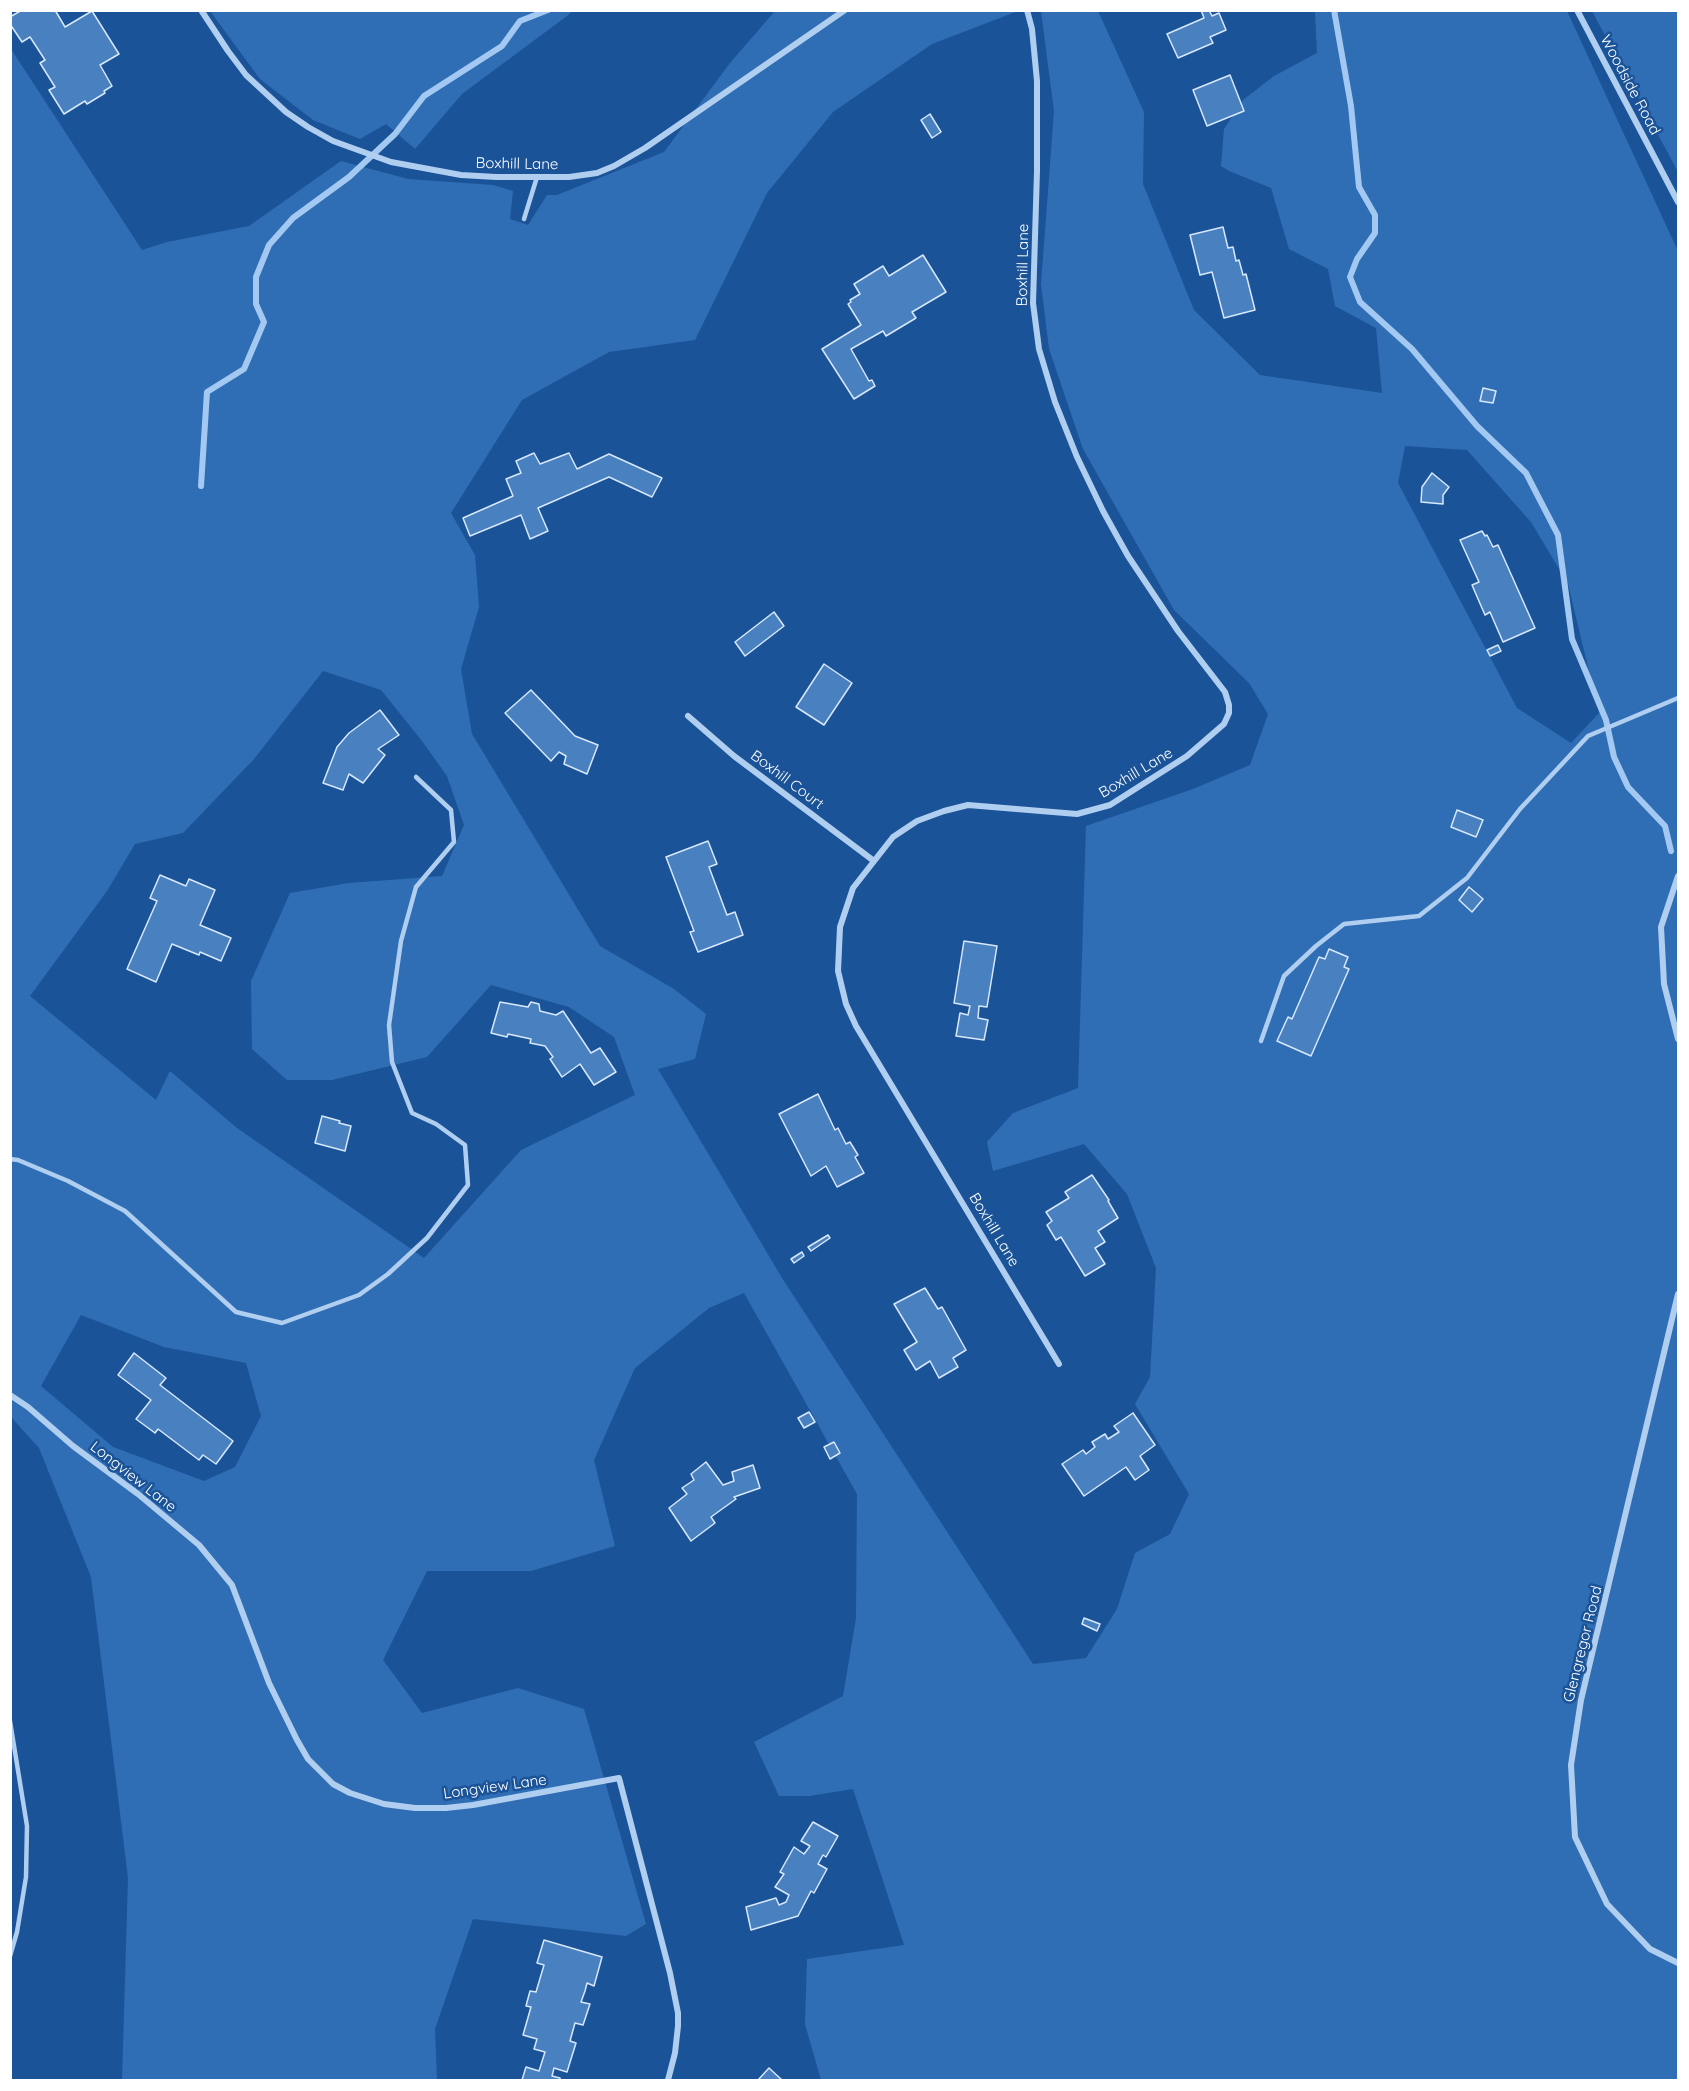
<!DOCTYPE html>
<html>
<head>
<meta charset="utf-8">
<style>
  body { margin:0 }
  #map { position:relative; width:1689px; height:2091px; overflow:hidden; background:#1b5398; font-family:Quicksand,sans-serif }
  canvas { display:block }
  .frame { position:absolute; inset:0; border:12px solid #fff; pointer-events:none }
</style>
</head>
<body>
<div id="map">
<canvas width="1689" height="2091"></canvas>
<div class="frame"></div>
</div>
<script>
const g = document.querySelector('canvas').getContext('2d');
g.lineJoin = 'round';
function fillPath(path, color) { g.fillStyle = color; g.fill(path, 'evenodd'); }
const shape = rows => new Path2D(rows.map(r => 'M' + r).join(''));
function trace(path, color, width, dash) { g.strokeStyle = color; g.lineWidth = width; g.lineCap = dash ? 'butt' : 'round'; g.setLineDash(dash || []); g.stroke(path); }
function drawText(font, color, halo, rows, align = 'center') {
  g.font = font + ' Quicksand,sans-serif'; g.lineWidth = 5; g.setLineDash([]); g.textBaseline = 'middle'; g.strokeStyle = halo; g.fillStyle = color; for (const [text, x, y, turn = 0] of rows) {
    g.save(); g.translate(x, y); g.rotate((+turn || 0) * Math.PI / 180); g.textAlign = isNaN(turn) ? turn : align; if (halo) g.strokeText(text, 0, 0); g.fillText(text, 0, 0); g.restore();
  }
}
fillPath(shape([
  [210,11,572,11,567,16,462,94,415,149,386,124,360,139,313,120,260,79],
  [775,11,1018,11,932,44,833,112,767,193,695,340,609,352,522,400,451,513,475,555,479,607,461,669,472,734,600,946,674,989,706,1014,695,1059,658,1069,782,1278,1033,1664,1086,1658,1117,1609,1135,1553,1170,1534,1189,1494,1135,1404,1150,1377,1156,1268,1127,1194,1084,1144,993,1171,987,1142,1013,1113,1078,1088,1086,826,1193,789,1250,765,1268,714,1249,683,1174,610,1083,449,1049,349,1041,284,1054,111,1041,11,1098,11,1144,112,1143,184,1194,310,1260,375,1382,393,1376,328,1335,306,1328,269,1289,249,1271,188,1229,171,1221,166,1224,129,1243,100,1274,76,1317,53,1315,11,1567,11,1678,251,1678,2080,821,2080,805,2024,807,1959,904,1945,853,1789,809,1796,779,1796,754,1742,843,1696,856,1618,857,1494,744,1293,709,1308,635,1368,594,1460,615,1546,531,1571,427,1571,383,1660,422,1713,518,1688,584,1709,646,1924,626,1936,473,1919,435,2029,437,2080,122,2080,128,1878,91,1577,39,1448,11,1417,11,49,142,250,167,242,249,226,341,161,408,179,493,185,513,191,510,219,528,225,547,195,557,195,664,152,730,63],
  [1405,446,1467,450,1531,522,1568,584,1599,713,1571,743,1517,708,1398,483],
  [323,671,381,690,422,741,447,776,464,825,442,876,349,883,290,893,251,981,252,1049,287,1080,332,1080,427,1057,491,985,569,1007,614,1037,635,1095,521,1150,424,1258,237,1128,170,1071,156,1100,30,996,107,891,135,844,183,833,254,759],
  [81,1315,164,1347,246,1363,261,1416,235,1467,204,1481,113,1447,41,1386],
  [1592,11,1678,11,1678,172]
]), '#2f6eb5');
trace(shape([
  [1334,10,1351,106,1359,187,1375,215,1375,233,1357,259,1350,277,1360,302,1412,349,1477,426,1526,473,1558,535,1572,639,1606,720,1614,757,1628,787,1665,826,1671,851],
  [201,486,207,392,244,369,264,322,256,304,256,277,269,245,293,218,349,177,395,134,424,96,502,46,520,21,548,10]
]), '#a3c9f2', 6);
const building = shape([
  [22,10,55,10,65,27,92,11,119,54,100,65,112,86,104,91,105,93,87,104,85,101,64,114,49,90,55,87,40,63,45,60,30,37,22,42,10,24,10,17,22,10],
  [1201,10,1209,10,1212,16,1219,13,1226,30,1210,37,1213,43,1178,58,1167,34,1204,18,1201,10],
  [1230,75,1244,111,1207,126,1193,90,1230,75],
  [930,114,941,132,932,138,921,120,930,114],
  [1223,227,1228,248,1233,247,1236,261,1239,260,1243,275,1246,274,1255,310,1224,318,1212,272,1200,275,1190,235,1223,227],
  [923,255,946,292,912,312,916,318,886,336,883,331,851,349,869,381,872,380,875,386,854,399,822,349,861,325,848,304,851,302,850,300,860,294,854,284,883,266,889,276,923,255],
  [1483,388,1496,391,1493,403,1480,401,1483,388],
  [534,453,540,464,569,453,577,469,609,454,662,478,652,497,609,477,538,508,548,531,530,539,521,515,470,536,463,518,513,496,506,479,521,473,516,461,534,453],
  [1432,473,1449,487,1443,495,1443,504,1421,502,1422,487,1432,473],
  [1482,531,1485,536,1487,535,1493,547,1498,545,1535,628,1503,642,1490,612,1485,615,1472,585,1479,582,1460,540,1482,531],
  [774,612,784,626,745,656,735,642,774,612],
  [1498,645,1501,651,1490,656,1487,650,1498,645],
  [824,664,852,683,824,725,796,707,824,664],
  [531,690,575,736,598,745,587,774,564,764,566,756,559,752,551,761,505,713,531,690],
  [380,710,399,735,378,749,385,755,363,783,349,774,343,790,323,783,337,747,349,733,380,710],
  [1457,810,1483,820,1476,837,1451,827,1457,810],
  [708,841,717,864,709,867,727,915,735,912,743,935,698,952,690,932,694,931,666,857,708,841],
  [160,875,186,886,189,879,215,890,200,925,231,938,221,961,200,952,199,955,172,944,156,982,127,969,157,901,150,898,160,875],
  [1469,887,1483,899,1472,912,1459,900,1469,887],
  [964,941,997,946,987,1007,979,1006,978,1018,988,1020,984,1040,956,1036,960,1013,968,1015,970,1006,954,1003,964,941],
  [1329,949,1348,957,1344,967,1349,969,1311,1056,1277,1041,1288,1017,1292,1019,1319,957,1325,959,1329,949],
  [500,1002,528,1007,531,1002,539,1004,540,1011,556,1015,563,1011,591,1053,600,1048,616,1072,594,1085,580,1064,562,1077,550,1059,553,1057,545,1046,530,1043,531,1039,508,1034,507,1037,491,1033,500,1002],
  [818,1094,835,1130,838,1128,846,1144,850,1142,858,1155,855,1157,864,1173,837,1187,826,1166,811,1176,779,1114,818,1094],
  [322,1116,340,1121,339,1123,351,1126,345,1151,315,1143,322,1116],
  [1092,1175,1109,1200,1108,1201,1118,1218,1098,1231,1105,1242,1095,1248,1105,1264,1085,1276,1061,1237,1056,1240,1047,1225,1052,1221,1046,1212,1069,1198,1065,1192,1092,1175],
  [828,1235,830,1238,811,1251,808,1247,828,1235],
  [802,1252,804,1256,794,1263,791,1259,802,1252],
  [925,1288,938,1309,942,1307,966,1350,953,1358,958,1367,939,1378,930,1361,916,1370,904,1350,917,1342,894,1304,925,1288],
  [134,1353,166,1378,160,1385,233,1441,216,1464,203,1455,199,1460,158,1429,155,1433,136,1419,151,1400,118,1375,134,1353],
  [809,1412,815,1422,804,1428,798,1418,809,1412],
  [1133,1413,1155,1445,1140,1456,1149,1470,1135,1480,1126,1467,1084,1496,1062,1464,1083,1450,1086,1454,1095,1447,1092,1442,1105,1434,1108,1439,1119,1432,1114,1426,1133,1413],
  [834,1442,840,1453,830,1459,824,1447,834,1442],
  [706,1462,723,1485,734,1481,732,1472,753,1465,760,1488,734,1497,736,1499,711,1517,715,1523,691,1541,669,1508,687,1494,682,1488,694,1480,691,1474,706,1462],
  [1084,1618,1100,1624,1097,1631,1082,1624,1084,1618],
  [813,1822,838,1836,826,1857,823,1855,818,1864,827,1869,814,1893,811,1891,798,1916,751,1930,746,1907,776,1898,779,1905,786,1902,789,1895,775,1887,784,1874,780,1872,794,1847,804,1854,810,1846,801,1841,813,1822],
  [544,1940,602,1957,594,1986,587,1983,585,1991,581,2002,590,2004,583,2025,575,2023,570,2041,576,2043,567,2072,554,2068,552,2076,560,2078,560,2080,522,2080,526,2067,539,2071,545,2052,534,2049,537,2039,523,2035,531,2007,526,2006,530,1991,536,1992,544,1965,537,1963,544,1940],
  [769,2068,782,2080,758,2080,769,2068]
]);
fillPath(building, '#4880c0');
trace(building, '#d7e8fb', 1.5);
trace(shape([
  [524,219,537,177],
  [1261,1041,1284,976,1316,946,1344,924,1419,916,1467,878,1520,809,1588,736,1678,698],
  [10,1159,18,1160,68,1181,125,1211,236,1312,282,1323,359,1295,388,1274,427,1238,468,1185,465,1145,436,1124,412,1113,392,1062,389,1025,401,941,416,887,454,842,451,810,416,777],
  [10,1721,27,1826,26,1877,17,1932,10,1956]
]), '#b0cef0', 4.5);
trace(shape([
  [201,10,228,51,246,75,286,112,308,127,333,141,391,162,461,175,496,177,569,177,597,173,614,166,645,148,845,10],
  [1027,10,1032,29,1037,81,1037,171,1033,303,1039,349,1055,402,1077,457,1103,511,1128,556,1178,631,1225,692,1229,705,1229,713,1224,724,1187,756,1110,805,1077,814,968,805,944,811,917,821,893,837,853,888,840,927,838,971,846,1004,856,1026,1059,1364],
  [1577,10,1678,202],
  [688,716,734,756,874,861],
  [1678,876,1661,927,1664,984,1678,1039],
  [1678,1294,1581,1700,1571,1765,1575,1837,1607,1904,1650,1949,1678,1963],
  [10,1395,28,1407,73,1446,138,1494,199,1545,232,1585,269,1683,297,1740,308,1759,333,1784,350,1793,384,1804,415,1808,446,1808,473,1805,619,1778,670,1973,678,2013,678,2026,675,2053,668,2080]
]), '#b0cef0', 6);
drawText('15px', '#fff', '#1b5398', [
  ["Woodside Road",1630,85,62],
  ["Boxhill Lane",517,164,1],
  ["Boxhill Lane",1023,265,-89],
  ["Boxhill Lane",1136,773,-31],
  ["Boxhill Court",787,780,37],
  ["Boxhill Lane",994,1230,59],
  ["Longview Lane",133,1477,38],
  ["Glengregor Road",1583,1644,-76],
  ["Longview Lane",495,1787,-8]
]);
</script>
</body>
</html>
